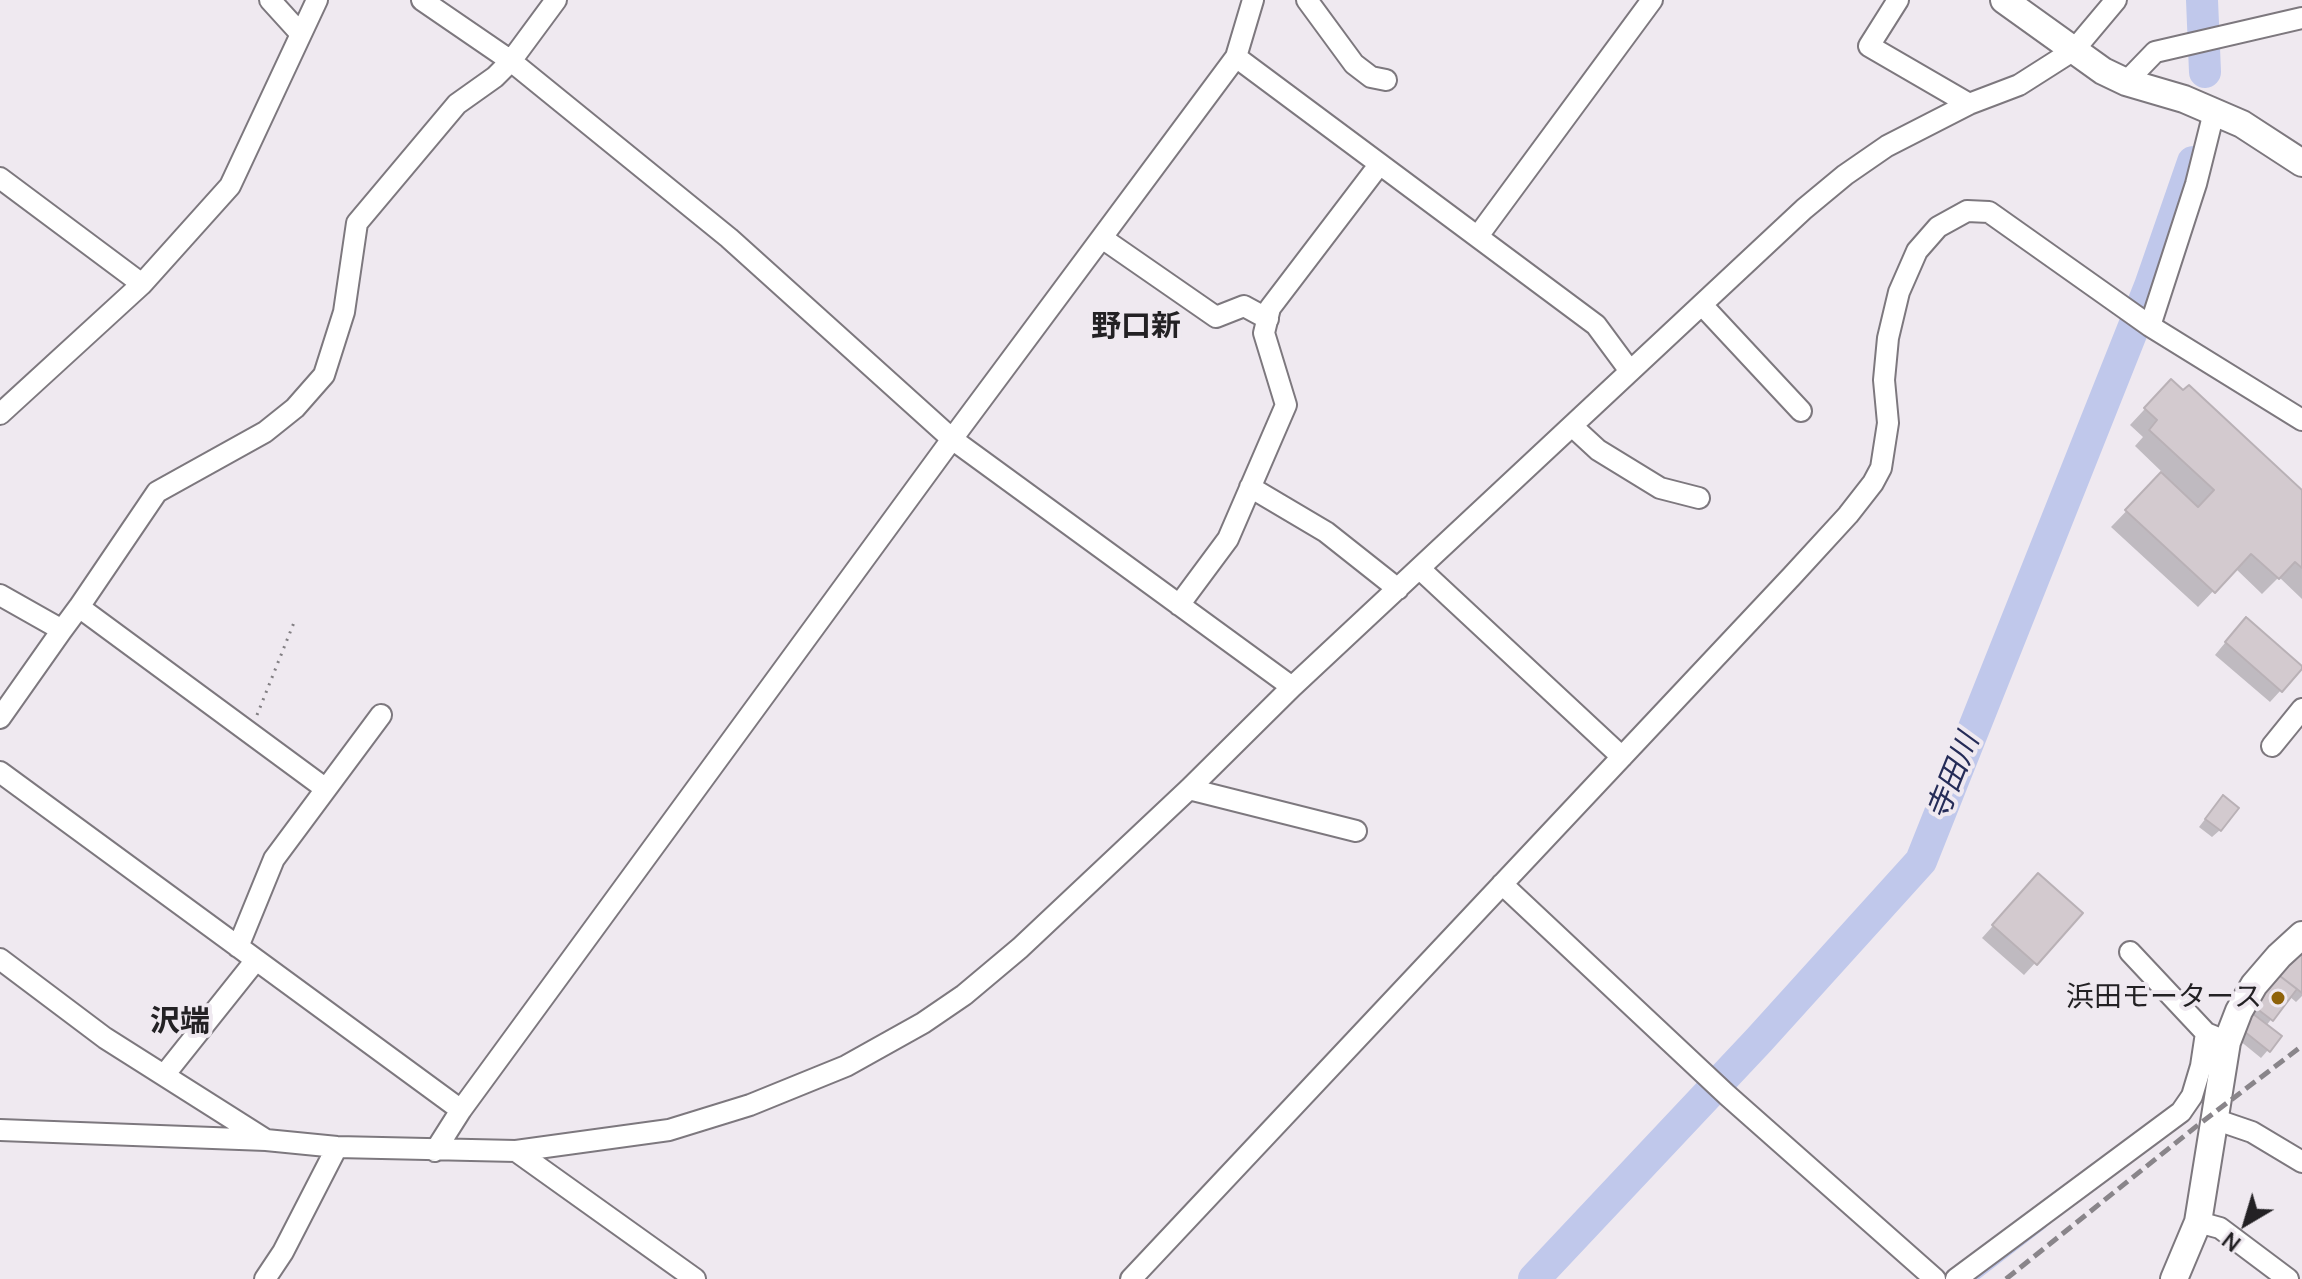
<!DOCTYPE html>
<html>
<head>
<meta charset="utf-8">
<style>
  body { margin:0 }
  #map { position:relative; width:2302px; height:1279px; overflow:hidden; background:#efe9f0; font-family:Manrope,sans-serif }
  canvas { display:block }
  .north { position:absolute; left:2206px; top:1183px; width:80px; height:80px; -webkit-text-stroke:6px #efe9f0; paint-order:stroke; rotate:218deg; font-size:22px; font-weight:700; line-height:32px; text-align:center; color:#232124 }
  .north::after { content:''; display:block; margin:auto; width:28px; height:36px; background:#232124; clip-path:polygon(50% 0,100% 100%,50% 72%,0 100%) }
</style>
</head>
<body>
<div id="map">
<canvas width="2302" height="1279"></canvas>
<div class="north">N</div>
</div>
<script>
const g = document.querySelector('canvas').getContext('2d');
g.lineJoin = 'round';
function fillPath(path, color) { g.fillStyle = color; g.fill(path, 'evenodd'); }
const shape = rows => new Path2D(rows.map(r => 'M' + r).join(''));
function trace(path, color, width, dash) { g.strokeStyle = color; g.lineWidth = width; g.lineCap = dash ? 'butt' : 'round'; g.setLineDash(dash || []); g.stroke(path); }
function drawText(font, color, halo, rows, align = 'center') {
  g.font = font + ' Manrope,"Noto Sans JP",sans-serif'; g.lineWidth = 8; g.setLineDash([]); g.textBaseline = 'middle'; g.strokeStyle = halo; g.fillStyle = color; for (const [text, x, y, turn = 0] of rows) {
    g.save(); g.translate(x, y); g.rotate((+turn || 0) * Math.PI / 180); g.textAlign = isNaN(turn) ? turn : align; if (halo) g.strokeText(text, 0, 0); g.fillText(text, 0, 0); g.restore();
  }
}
fillPath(shape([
  [2156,397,2302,493,2302,599,2279,577,2262,594,2235,568,2198,607,2111,527,2163,473,2135,446,2143,437,2130,425],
  [2234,632,2281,690,2270,702,2215,655],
  [2216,805,2220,830,2212,837,2199,827],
  [2027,888,2080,914,2024,975,1982,938],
  [2302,952,2302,996,2296,1002,2289,996,2266,1026,2268,1050,2261,1058,2234,1036,2246,1014]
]), '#0003');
trace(shape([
  [1975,1279,2044,1226]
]), '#c0c8eb', 5);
trace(shape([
  [2202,0,2205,72],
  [1534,1279,1759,1040,1921,861,2150,286,2193,162]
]), '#c0c8eb', 32);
const building = shape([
  [2171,379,2183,390,2189,385,2302,490,2302,568,2295,562,2279,579,2251,554,2215,593,2125,510,2161,472,2198,507,2214,490,2149,430,2157,420,2144,408,2171,379],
  [2246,617,2302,666,2302,669,2282,692,2225,642,2246,617],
  [2223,795,2239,808,2221,831,2205,819,2223,795],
  [2038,873,2083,913,2037,965,1992,925,2038,873],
  [2302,949,2302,993,2276,973,2302,949],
  [2276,973,2297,989,2273,1021,2252,1005,2276,973],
  [2252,1013,2282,1036,2270,1052,2240,1028,2252,1013]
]);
fillPath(building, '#d3cacf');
trace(building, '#b9b1b6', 2);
const minor = shape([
  [270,0,300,33],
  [422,0,511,61,729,238,952,439,1292,687],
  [1307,0,1354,64,1371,77,1386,80],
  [1898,0,1869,46,1969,104],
  [1236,57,1596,325,1630,371],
  [2126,82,2155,52,2302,18],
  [0,178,142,284],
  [1478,236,1652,0],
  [1102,238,1216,317,1244,306,1268,319],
  [1703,306,1801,411],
  [2150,326,2302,420],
  [0,414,142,284,230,186,317,0],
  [1572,426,1598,450,1660,488,1699,498],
  [1250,487,1326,532,1398,589],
  [1420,569,1622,757],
  [0,595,62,630,0,718],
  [1179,605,1228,539,1286,405,1264,333,1270,308,1379,165],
  [79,607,157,492,265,432,295,408,324,375,344,312,357,223,457,104,495,77,511,61,556,0],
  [62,630,79,607,326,789],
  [2272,746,2302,709],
  [0,772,461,1110],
  [1189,789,1356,831],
  [1502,884,1727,1095,1935,1279],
  [238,947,274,859,381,715],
  [2130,952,2206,1033,2218,1038],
  [0,959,105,1038,266,1140],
  [165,1074,256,960],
  [2214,1119,2252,1132,2302,1162],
  [0,1130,266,1140,337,1147,516,1151,669,1130,750,1105,846,1066,923,1023,964,995,1020,948,1189,789,1292,687,1804,209,1845,175,1887,146,1969,104,2019,85,2074,50,2116,0],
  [435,1151,461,1110,952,439,1236,57,1253,0],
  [516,1151,695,1279],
  [2198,1222,2220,1228,2288,1279],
  [265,1279,283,1252,337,1147],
  [1131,1279,1792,576,1848,515,1873,483,1881,468,1888,423,1884,380,1888,338,1899,292,1917,251,1938,227,1967,211,1989,212,2150,326,2196,184,2214,112],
  [1956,1279,2181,1112,2192,1096,2201,1066,2206,1033]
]);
const major = shape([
  [2004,0,2103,71,2126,82,2184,99,2242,124,2302,163],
  [2174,1279,2198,1222,2227,1042,2239,1011,2254,985,2279,956,2302,935]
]);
trace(minor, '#7d787e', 24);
trace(major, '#7d787e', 30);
trace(shape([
  [257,715,295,620]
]), '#827f83', 3, [2, 6]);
trace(minor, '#fff', 20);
trace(major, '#fff', 26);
trace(shape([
  [2006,1279,2198,1125,2302,1046]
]), '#89858a', 5, [12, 6]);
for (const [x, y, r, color] of [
  [2278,998,8,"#8e6209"]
]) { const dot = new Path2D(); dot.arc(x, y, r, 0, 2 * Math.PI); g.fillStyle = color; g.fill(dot); trace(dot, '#efe9f0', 3); }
drawText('28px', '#232124', '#efe9f0', [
  ["浜田モータース",2262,998]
], 'right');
drawText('bold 30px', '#232124', '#efe9f0', [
  ["野口新",1136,328],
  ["沢端",180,1023]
]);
drawText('italic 30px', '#252c58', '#efe9f0', [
  ["寺田川",1954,777,-68]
]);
</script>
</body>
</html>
